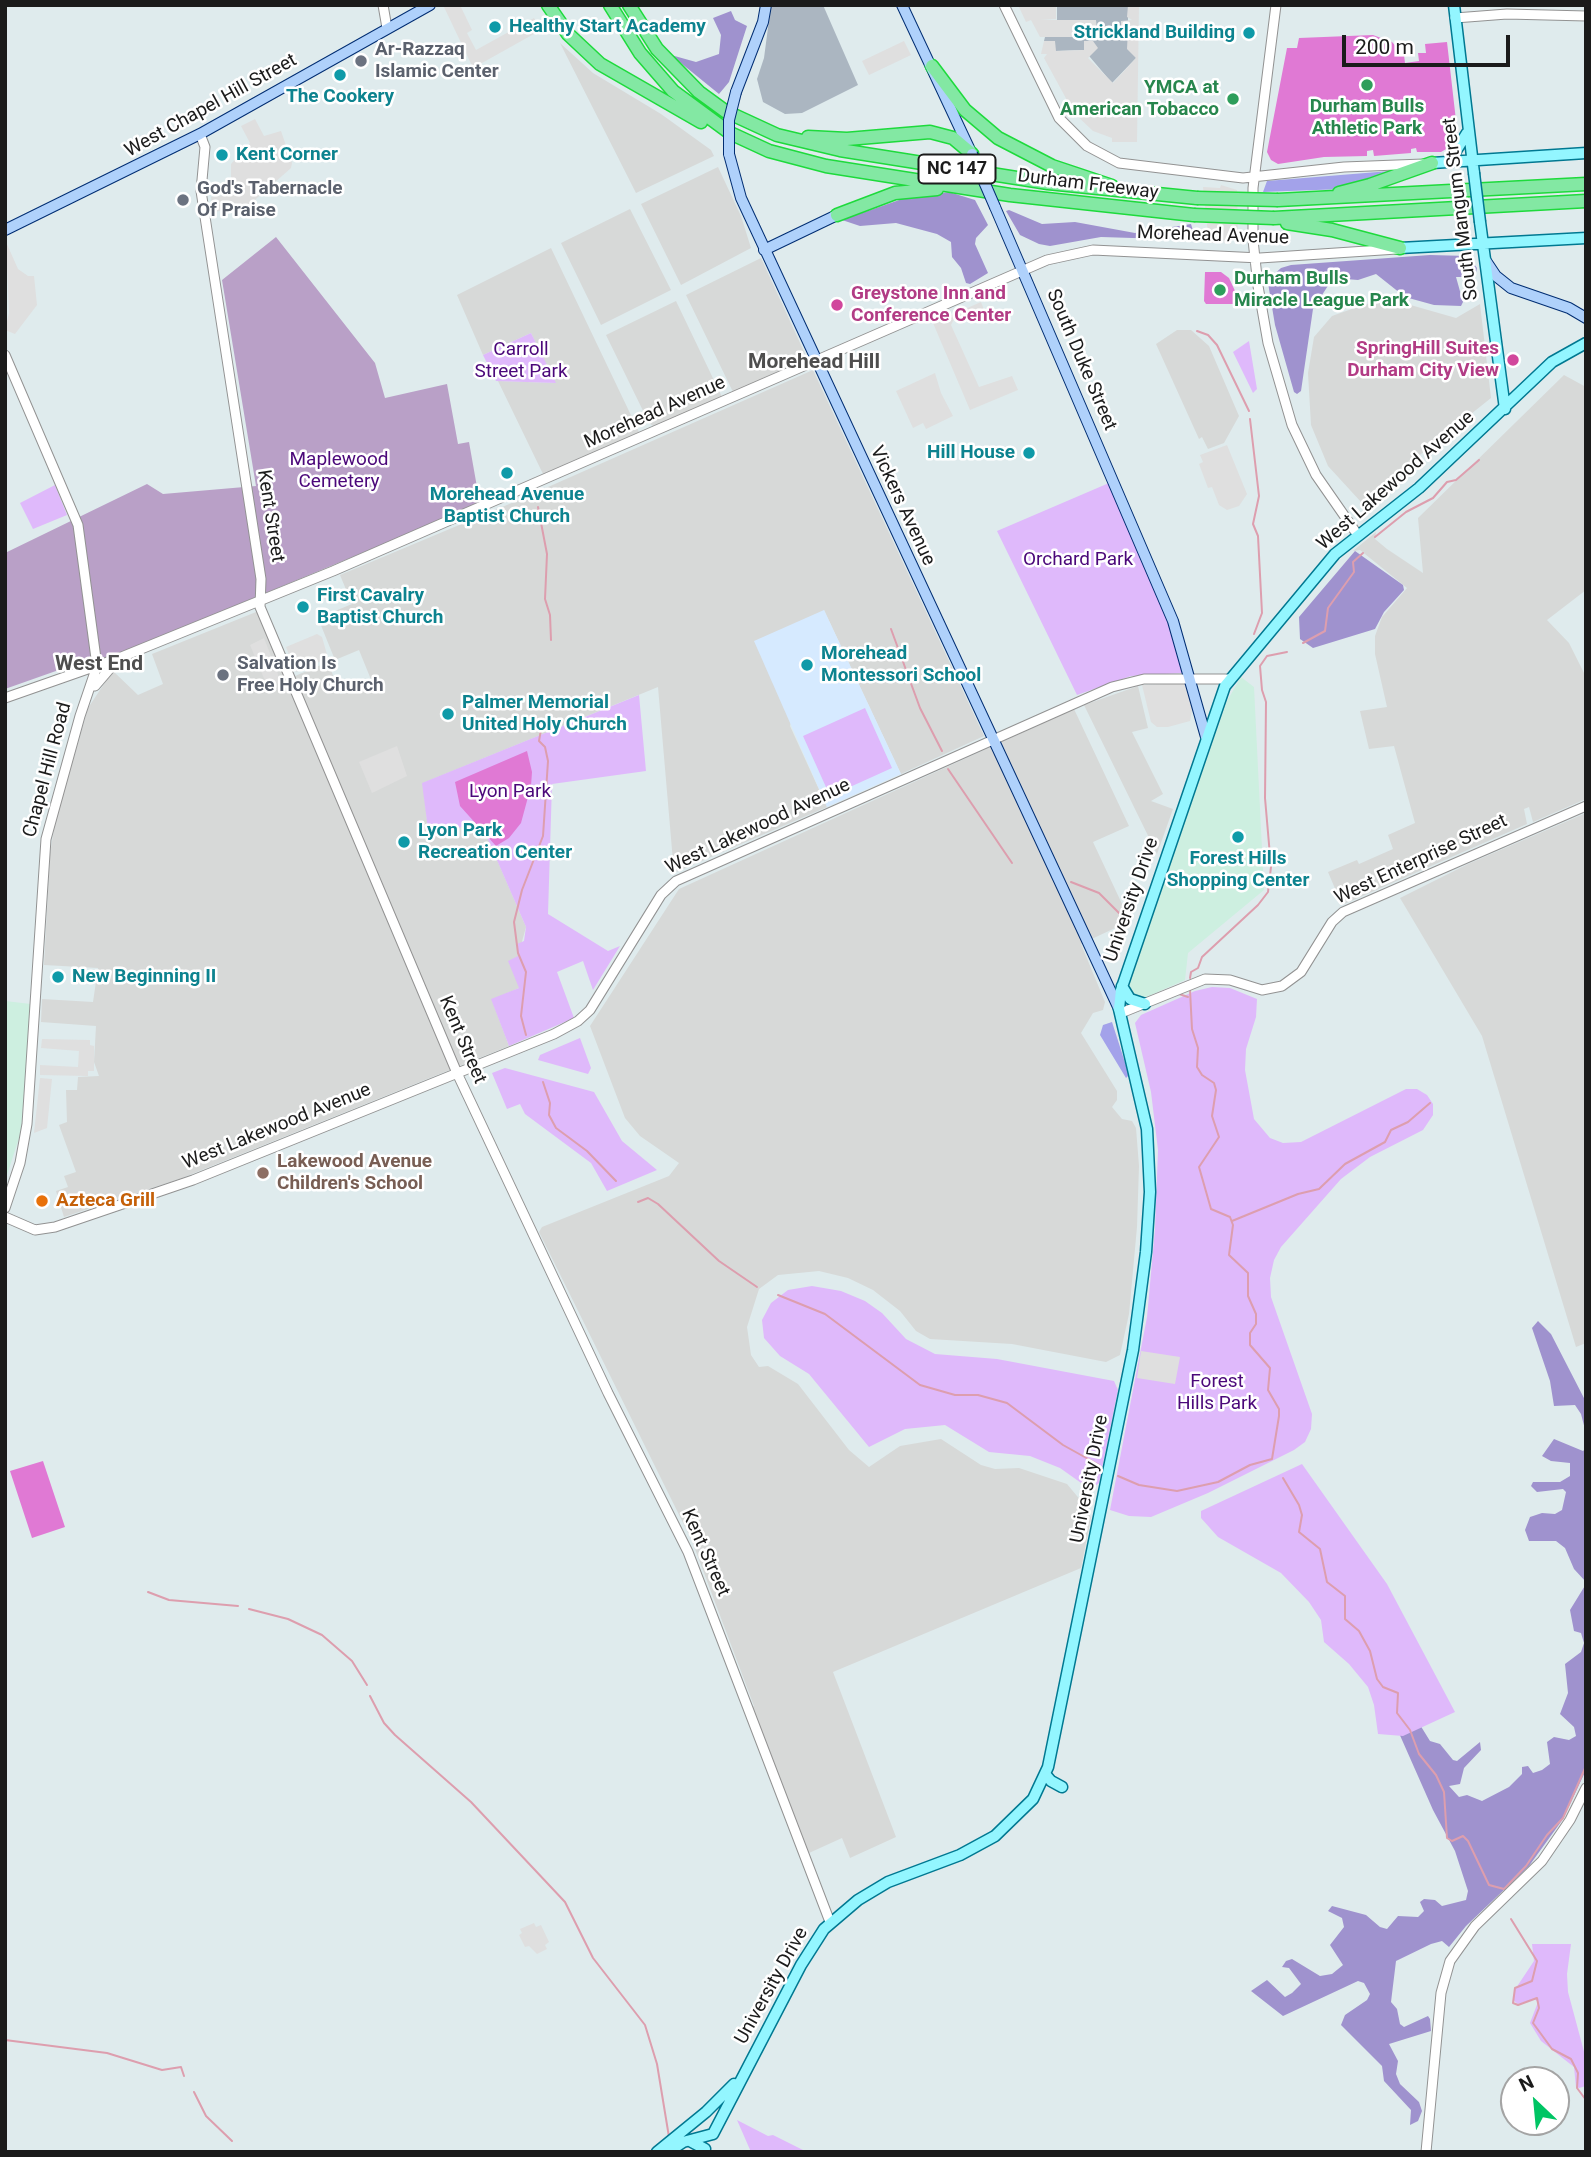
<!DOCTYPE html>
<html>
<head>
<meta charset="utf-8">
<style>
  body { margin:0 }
  #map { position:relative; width:1591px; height:2157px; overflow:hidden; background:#dfebed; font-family:Roboto,sans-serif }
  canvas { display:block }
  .frame { position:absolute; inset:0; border:7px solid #1b1b1b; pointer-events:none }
  .north { position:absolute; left:1500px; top:2066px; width:70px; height:70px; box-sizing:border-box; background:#fff; border:2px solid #a4a4a4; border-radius:50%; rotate:334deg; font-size:19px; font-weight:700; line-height:28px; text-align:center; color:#1b1b1b }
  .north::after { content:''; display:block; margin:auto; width:24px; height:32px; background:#00c564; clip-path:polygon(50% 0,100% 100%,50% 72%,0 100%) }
  .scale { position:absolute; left:1342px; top:35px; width:168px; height:32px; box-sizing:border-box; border:4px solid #1b1b1b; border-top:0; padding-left:9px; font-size:21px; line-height:24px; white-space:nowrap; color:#1b1b1b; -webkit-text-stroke:5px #fff; paint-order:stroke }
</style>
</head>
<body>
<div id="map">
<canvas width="1591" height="2157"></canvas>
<div class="frame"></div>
<div class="north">N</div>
<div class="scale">200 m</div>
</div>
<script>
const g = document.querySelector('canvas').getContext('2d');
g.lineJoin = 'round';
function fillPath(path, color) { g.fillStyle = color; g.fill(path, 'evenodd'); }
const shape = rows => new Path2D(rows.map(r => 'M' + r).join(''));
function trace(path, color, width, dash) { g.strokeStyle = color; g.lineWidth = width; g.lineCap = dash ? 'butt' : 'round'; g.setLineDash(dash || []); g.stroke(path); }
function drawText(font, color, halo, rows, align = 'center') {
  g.font = font + ' Roboto,sans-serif'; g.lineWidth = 5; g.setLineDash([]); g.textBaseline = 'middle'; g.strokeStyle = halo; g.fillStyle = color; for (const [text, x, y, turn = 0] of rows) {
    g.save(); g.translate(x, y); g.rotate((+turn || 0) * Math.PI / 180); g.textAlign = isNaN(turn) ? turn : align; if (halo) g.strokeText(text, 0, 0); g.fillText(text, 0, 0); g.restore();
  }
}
fillPath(shape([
  [560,43,593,73,661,114,711,150,714,156,636,193],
  [718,167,741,216,751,248,681,285,641,204],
  [630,209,671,290,601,325,561,243],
  [551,248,639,432,543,474,498,381,555,383,531,333,483,355,457,295],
  [761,258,807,358,733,392,686,295],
  [1393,300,1456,318,1480,304,1491,398,1361,502,1328,466,1311,425,1308,373,1314,337,1332,316,1366,304],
  [676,301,722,397,653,426,649,423,606,335],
  [1177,330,1191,330,1209,346,1239,416,1224,443,1208,449,1202,437,1199,439,1156,344],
  [813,370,984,736,901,774,824,610,790,726,827,807,674,873,658,687,423,783,429,837,480,820,526,927,518,956,519,988,492,1000,509,1046,182,1178,64,1217,56,1191,68,1187,64,1176,76,1172,59,1125,67,1122,66,1090,77,1090,78,1077,99,1076,94,1062,96,1026,41,1022,42,999,93,1002,98,968,44,965,50,854,55,823,88,708,108,678,114,672,138,695,163,684,152,654,266,608,295,676,328,662,340,694,372,682,359,650,335,660,318,618,352,604,340,575,514,502],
  [1564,375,1586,387,1586,590,1547,620,1569,643,1586,677,1586,799,1533,822,1529,807,1524,809,1527,824,1342,905,1328,872,1357,860,1359,864,1393,849,1388,835,1415,823,1394,746,1369,749,1360,711,1387,707,1375,654,1375,636,1382,617,1407,588,1360,550,1353,551,1376,532,1375,539,1387,549,1423,573,1418,518],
  [1138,686,1148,728,1132,732,1163,794,1151,801,1173,809,1157,854,1084,705],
  [1074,709,1129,826,1093,842,1130,921,1081,944,1105,1002,1103,1010,1093,1013,1081,1033,1117,1091,1117,1100,1112,1107,1122,1119,1132,1121,1136,1128,1139,1166,1137,1227,1129,1314,1120,1355,1106,1362,1012,1344,930,1339,916,1331,900,1311,873,1290,848,1278,819,1271,778,1275,759,1289,747,1327,751,1355,759,1367,768,1366,798,1384,849,1450,869,1467,900,1446,941,1439,981,1465,995,1469,1019,1468,1067,1484,1087,1508,1091,1518,1081,1568,833,1672,896,1837,850,1858,842,1838,809,1853,751,1708,754,1706,692,1541,539,1232,542,1227,669,1176,679,1163,640,1136,625,1118,590,1026,679,889],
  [1586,813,1586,1343,1576,1347,1482,1036,1400,898,1468,864]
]), '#d7d9d8');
fillPath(shape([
  [1241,677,1254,687,1264,890,1188,953,1185,980,1144,998,1134,999,1128,988,1128,983,1227,701],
  [5,1001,31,1004,21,1132,5,1181]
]), '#cdefe0');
fillPath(shape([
  [824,610,901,774,827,807,754,641]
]), '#d6eaff');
fillPath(shape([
  [771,5,823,5,858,85,802,113,785,114,763,102,757,79,764,58],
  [1057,5,1128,5,1128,21,1121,21,1122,29,1128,28,1136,58,1112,83,1084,50,1055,51,1055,41,1044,41,1045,37,1097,37,1096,21,1057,20]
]), '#abb6c1');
fillPath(shape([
  [1402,170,1343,189,1263,192,1267,181],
  [1112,1022,1129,1075,1126,1078,1100,1035,1103,1025]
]), '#a3a2ea');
fillPath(shape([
  [731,11,735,20,747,26,729,82,719,94,671,55,696,62,719,54,721,35,713,18],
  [949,192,975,200,988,225,976,238,975,244,988,273,970,284,966,283,961,268,952,257,951,242,937,234,896,223,860,226,842,220,905,198],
  [1009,210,1042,224,1075,222,1135,233,1191,224,1194,234,1165,239,1101,237,1050,246,1039,244,1020,235,1006,211],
  [1430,255,1468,256,1477,268,1475,277,1456,277,1463,302,1461,306,1434,305,1405,297,1376,274,1358,280,1333,278,1313,309,1301,391,1297,394,1294,392,1275,325,1268,283,1270,278,1281,268,1291,265],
  [1355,551,1403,585,1404,590,1384,612,1375,629,1313,648,1300,639,1299,617],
  [1538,1321,1551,1334,1586,1402,1586,1433,1581,1414,1575,1405,1554,1406,1550,1381,1532,1328],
  [1554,1439,1583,1451,1586,1448,1586,1582,1574,1569,1565,1548,1556,1541,1529,1541,1525,1530,1530,1517,1542,1513,1555,1514,1562,1510,1566,1492,1563,1489,1537,1492,1531,1486,1533,1482,1560,1482,1570,1476,1570,1463,1551,1461,1542,1456],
  [1586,1584,1586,1770,1563,1819,1529,1866,1466,1926,1449,1947,1442,1941,1431,1944,1396,1961,1391,2002,1397,2009,1400,2024,1404,2027,1428,2016,1430,2019,1431,2031,1389,2044,1398,2061,1396,2074,1400,2084,1419,2102,1422,2111,1418,2121,1410,2125,1411,2110,1384,2081,1382,2066,1341,2025,1345,2015,1367,2000,1370,1994,1364,1983,1358,1981,1283,2016,1251,1991,1267,1980,1285,1997,1292,1993,1301,1984,1289,1968,1282,1967,1286,1961,1292,1959,1320,1976,1332,1974,1343,1965,1330,1945,1344,1927,1342,1918,1328,1911,1332,1906,1366,1915,1380,1927,1387,1929,1398,1916,1418,1917,1424,1911,1420,1902,1424,1899,1435,1900,1442,1906,1466,1900,1468,1891,1455,1851,1433,1810,1391,1715,1417,1720,1430,1741,1440,1744,1453,1760,1457,1761,1480,1742,1481,1750,1464,1768,1460,1784,1449,1786,1459,1797,1467,1795,1482,1801,1509,1787,1522,1774,1522,1767,1528,1766,1533,1773,1542,1770,1550,1764,1547,1742,1554,1737,1569,1740,1576,1736,1574,1727,1560,1714,1568,1693,1565,1664,1581,1652,1584,1643,1581,1633,1574,1631,1570,1610]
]), '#9f92ce');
fillPath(shape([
  [276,237,375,363,385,398,447,384,458,444,469,442,480,504,114,656,87,660,5,689,5,553,147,484,163,494,256,486,222,280]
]), '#b9a0c7');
fillPath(shape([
  [531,333,556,383,496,381,483,355],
  [1249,341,1257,389,1253,393,1233,352],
  [1109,483,1167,616,1183,673,1131,676,1077,695,997,531],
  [55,485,67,515,33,529,20,503],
  [639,695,646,771,552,784,548,914,608,951,620,946,593,990,583,961,557,972,574,1018,509,1046,491,999,519,988,508,961,518,956,517,944,524,941,526,927,480,821,429,837,422,783],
  [865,708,892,768,830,796,803,736],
  [1212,987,1230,988,1257,999,1256,1017,1246,1049,1245,1070,1254,1119,1270,1138,1283,1143,1301,1142,1406,1089,1417,1089,1427,1095,1433,1104,1433,1115,1423,1130,1370,1157,1341,1179,1281,1247,1274,1260,1270,1278,1271,1297,1312,1414,1311,1429,1305,1442,1294,1450,1208,1493,1151,1517,1129,1516,1110,1510,1147,1317,1155,1229,1158,1150,1151,1092,1135,1023,1141,1015,1195,991],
  [580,1038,591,1068,588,1074,538,1060,540,1055],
  [505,1068,594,1092,622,1141,657,1170,607,1191,591,1163,525,1114,520,1104,507,1109,492,1073],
  [812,1286,841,1291,865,1301,882,1313,906,1339,935,1354,997,1359,1114,1381,1118,1390,1099,1483,1094,1487,1084,1485,1060,1468,1030,1456,989,1452,945,1425,905,1429,869,1447,809,1374,780,1356,764,1338,762,1320,771,1303,788,1290],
  [1302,1464,1387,1584,1455,1712,1403,1736,1378,1734,1374,1705,1368,1687,1349,1664,1324,1642,1321,1620,1309,1602,1281,1573,1218,1537,1201,1518,1201,1511],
  [1532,1944,1571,1944,1567,1974,1568,1992,1586,2059,1586,2086,1579,2088,1576,2087,1574,2067,1541,2041,1530,2023,1538,2002,1534,1999,1518,2004,1514,2001,1514,1991,1534,1961],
  [737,2120,768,2136,773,2135,807,2152,751,2152]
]), '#dfb9fb');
fillPath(shape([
  [1373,35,1392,42,1404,55,1405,63,1419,61,1418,53,1426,53,1425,44,1447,42,1458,138,1455,144,1441,152,1417,152,1416,148,1411,149,1411,153,1374,156,1373,150,1367,151,1367,156,1324,157,1278,164,1271,160,1267,152,1287,48,1297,48,1299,38],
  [1205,272,1221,272,1229,278,1236,293,1235,304,1206,304,1204,301],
  [527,751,532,772,531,786,521,823,509,838,496,846,460,806,455,782],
  [43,1461,65,1527,32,1538,10,1471]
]), '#e079d4');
fillPath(shape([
  [447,5,460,5,472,30,467,33,476,50,534,18,541,30,473,68,444,7],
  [1018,5,1056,5,1056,19,1041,20,1096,20,1097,37,1040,37,1031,20,1026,22],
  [1128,5,1139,5,1137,142,1112,142,1112,138,1093,131,1074,113,1044,58,1047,54,1041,54,1044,41,1055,41,1056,51,1084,50,1084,41,1093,41,1098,48,1088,58,1113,83,1136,58,1127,49,1128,29,1121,29,1121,21,1132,20,1127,17],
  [904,41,911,55,869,75,862,61],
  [255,119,264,136,281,131,292,163,291,168,247,207,213,212,211,197,231,194,231,164,250,143,241,126],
  [1221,185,1237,190,1238,236,1231,238,1231,244,1224,243,1223,239,1218,239,1218,243,1209,243,1203,187,1220,188],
  [6,242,18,269,28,276,34,276,37,305,15,334,5,330,9,313],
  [981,302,985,312,962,322,954,319,951,325,979,387,1012,376,1018,390,970,410,933,323],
  [935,373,941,393,953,416,926,429,923,423,913,428,896,391],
  [1227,445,1247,494,1239,506,1227,510,1219,505,1212,487,1208,488,1199,464,1203,462,1200,455],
  [317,634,322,637,328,658,296,672,286,647],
  [264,638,281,682,268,688,250,645],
  [1187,683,1192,710,1190,721,1168,727,1157,727,1151,722,1142,685],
  [397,746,407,776,372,793,359,762],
  [42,1039,90,1040,90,1045,94,1046,94,1071,88,1071,88,1076,40,1075,40,1065,78,1067,79,1051,41,1048],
  [40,1078,52,1079,47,1128,34,1133],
  [1141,1351,1180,1357,1175,1384,1137,1378],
  [534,1923,536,1927,541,1925,549,1942,545,1945,547,1949,537,1954,529,1946,525,1947,519,1935,522,1933,520,1929]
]), '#dfdfdf');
trace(shape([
  [1197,331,1208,335,1217,345,1249,411],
  [1250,419,1259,496,1253,524,1258,536,1262,613,1254,634],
  [538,507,547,554,545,599,550,615,551,640],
  [1375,537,1406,512,1433,498,1447,482,1456,480,1479,460],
  [891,629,920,708,942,751],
  [1303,643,1325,631,1328,608,1354,572,1353,562,1363,553],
  [948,769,1012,863],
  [1071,882,1099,893,1126,920],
  [1190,978,1191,972,1198,968,1202,957,1258,905,1268,892,1271,867,1265,798,1266,702,1262,690,1260,666,1267,656,1287,652],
  [1179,994,1188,997],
  [526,1035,521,1016,526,972,518,953,514,922,522,890,543,836,548,761,545,747,539,741,542,724],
  [543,1082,550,1103,549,1115,556,1128,587,1151,616,1181],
  [638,1202,648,1198,658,1204,719,1261,757,1287],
  [1232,1221,1298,1194,1319,1189,1345,1164,1385,1142,1391,1130,1408,1122,1430,1103],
  [778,1295,825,1314,920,1385,955,1395,978,1395,1007,1403,1063,1445,1099,1465],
  [1118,1476,1139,1485,1177,1491,1218,1482,1250,1465,1272,1459,1279,1416,1279,1409,1268,1390,1270,1368,1250,1345,1250,1333,1256,1324,1256,1314,1248,1296,1248,1273,1229,1255,1233,1225,1230,1217,1211,1209,1199,1167,1219,1137,1212,1116,1216,1090,1214,1083,1202,1075,1197,1067,1198,1048,1192,1029,1190,990],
  [1283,1478,1299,1505,1302,1515,1299,1532,1320,1549,1327,1582,1345,1596,1345,1619,1359,1631,1370,1651,1377,1679,1383,1687,1398,1693,1397,1713,1410,1730,1419,1754,1436,1775,1444,1792,1447,1838,1452,1841,1463,1836,1468,1841,1489,1885,1504,1889,1526,1866,1547,1835,1563,1818,1586,1766],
  [148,1592,169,1600,238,1606],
  [249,1609,288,1619,322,1635,352,1661,367,1685],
  [370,1696,384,1723,395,1735,471,1802,565,1902,593,1958,645,2025,657,2064,669,2137],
  [1511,1919,1537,1961,1532,1981,1515,1988,1513,2003,1518,2005,1537,1998,1539,2008,1533,2023,1552,2049,1571,2059,1578,2073,1577,2088,1586,2100],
  [5,2040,107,2053,162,2070,181,2067,184,2076],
  [194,2092,206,2116,232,2141]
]), '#dd9eae', 2);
const tertiary = shape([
  [383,5,387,28],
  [1004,5,1059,118,1087,146,1119,163,1243,178,1344,167,1423,164],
  [1276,5,1253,188,1253,240,1258,286,1268,343,1292,425,1316,475,1357,534],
  [1455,18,1507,14,1586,16],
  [200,134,205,147,201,191,261,579,260,607,457,1073,608,1393,688,1552,830,1922],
  [5,355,78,525,97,666,80,716,46,839,27,1124,20,1163,5,1208],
  [95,686,119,658],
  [5,698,119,658,333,571,1047,260,1093,250,1260,258,1397,249],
  [1121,1013,1205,979,1230,980,1262,990,1282,986,1301,972,1332,922,1343,912,1586,806],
  [5,1217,35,1230,55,1227,193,1180,554,1034,578,1021,590,1010,661,895,676,881,1112,687,1144,679,1229,679],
  [1426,2152,1441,1993,1450,1961,1475,1926,1542,1861,1570,1820,1586,1788]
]);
const secondary = shape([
  [902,5,970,150],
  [736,92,763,22,766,5],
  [729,154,741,198,1119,1009],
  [995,207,1173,621,1206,737],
  [5,230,200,134,430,5],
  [764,250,837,215],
  [1486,261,1496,276,1511,288,1569,308,1586,318]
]);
const primary = shape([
  [1454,5,1474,173],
  [1449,162,1467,133],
  [1432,163,1586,153],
  [1480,222,1505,409],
  [1400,248,1586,238],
  [1122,986,1130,999,1145,1004],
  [1045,1774,1051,1781,1062,1787],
  [713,2134,801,1965,824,1929,858,1900,888,1882,960,1855,995,1836,1033,1799,1048,1767,1133,1350,1146,1252,1150,1192,1147,1129,1119,1009,1121,990,1225,686,1335,554,1419,488,1552,362,1586,343],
  [690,2141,705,2149],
  [657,2152,706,2112,734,2084],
  [668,2152,683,2142,713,2134]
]);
const motorway = shape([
  [548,5,568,34,600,64,701,122],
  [610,5,640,53,673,91,730,133,769,151,826,166,1010,195,1194,215],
  [629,5,657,49,699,92,725,111,777,135,840,150,1048,183,1197,198],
  [932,66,965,110,998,138,1052,166,1112,186],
  [808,137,847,139,930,132,953,138,972,154],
  [1339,193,1370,185,1432,163],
  [1278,200,1586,184],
  [837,215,895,193,937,189],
  [1274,218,1586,201],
  [1287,223,1332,230,1400,248]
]);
trace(tertiary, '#929292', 11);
trace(secondary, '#012d72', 12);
trace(primary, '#007891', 13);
trace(motorway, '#1eda3c', 15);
trace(tertiary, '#fff', 9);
trace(secondary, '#afd1fb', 10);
trace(primary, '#93f6ff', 10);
trace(motorway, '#83e8a3', 12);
const secondaryBridge = shape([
  [729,154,729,120,736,92],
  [972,154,995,207]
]);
const primaryBridge = shape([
  [1474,173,1480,222]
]);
const motorwayBridge = shape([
  [1197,198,1278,200],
  [1194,215,1274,218]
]);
trace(secondaryBridge, '#012d72', 12, []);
trace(primaryBridge, '#007891', 13, []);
trace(motorwayBridge, '#1eda3c', 15, []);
trace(secondaryBridge, '#afd1fb', 10);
trace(primaryBridge, '#93f6ff', 10);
trace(motorwayBridge, '#83e8a3', 12);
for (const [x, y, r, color] of [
  [495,27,7,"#0f9aa8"],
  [1249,33,7,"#0f9aa8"],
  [361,61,7,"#6b7280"],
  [340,75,7,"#0f9aa8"],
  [1367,85,7,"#2e9e5b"],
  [1233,99,7,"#2e9e5b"],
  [222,155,7,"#0f9aa8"],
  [183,200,7,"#6b7280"],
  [1220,290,7,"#2e9e5b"],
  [837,305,7,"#d1479c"],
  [1513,360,7,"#d1479c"],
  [1029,453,7,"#0f9aa8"],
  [507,473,7,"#0f9aa8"],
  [303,607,7,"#0f9aa8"],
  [807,665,7,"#0f9aa8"],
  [223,675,7,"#6b7280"],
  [448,714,7,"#0f9aa8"],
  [1238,837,7,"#0f9aa8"],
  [404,842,7,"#0f9aa8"],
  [58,977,7,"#0f9aa8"],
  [263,1173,7,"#8d6e63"],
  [42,1201,7,"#e8710a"]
]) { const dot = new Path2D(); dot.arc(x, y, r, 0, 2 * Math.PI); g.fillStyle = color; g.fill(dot); trace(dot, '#fff', 2.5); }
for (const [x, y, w] of [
  [957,169,77]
]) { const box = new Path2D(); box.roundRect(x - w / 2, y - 14.5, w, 29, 5); g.fillStyle = '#fff'; g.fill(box); trace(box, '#1b1b1b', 2); }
drawText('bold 18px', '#1b1b1b', null, [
  ["NC 147",957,169]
]);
drawText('bold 19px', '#0d838f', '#fff', [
  ["Healthy Start Academy",509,27],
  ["Strickland Building",1235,33,"right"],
  ["The Cookery",340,97,"center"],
  ["Kent Corner",236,155],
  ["Hill House",1015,453,"right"],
  ["Morehead Avenue",507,495,"center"],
  ["Baptist Church",507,517,"center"],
  ["First Cavalry",317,596],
  ["Baptist Church",317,618],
  ["Morehead",821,654],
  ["Montessori School",821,676],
  ["Palmer Memorial",462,703],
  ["United Holy Church",462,725],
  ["Lyon Park",418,831],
  ["Recreation Center",418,853],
  ["Forest Hills",1238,859,"center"],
  ["Shopping Center",1238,881,"center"],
  ["New Beginning II",72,977]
], 'left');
drawText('bold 19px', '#5b616d', '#fff', [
  ["Ar-Razzaq",375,50],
  ["Islamic Center",375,72],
  ["God's Tabernacle",197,189],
  ["Of Praise",197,211],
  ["Salvation Is",237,664],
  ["Free Holy Church",237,686]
], 'left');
drawText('bold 19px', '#27864d', '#fff', [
  ["YMCA at",1219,88],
  ["American Tobacco",1219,110],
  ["Durham Bulls",1367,107,"center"],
  ["Athletic Park",1367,129,"center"],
  ["Durham Bulls",1234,279,"left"],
  ["Miracle League Park",1234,301,"left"]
], 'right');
drawText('19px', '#1b1b1b', '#fff', [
  ["West Chapel Hill Street",211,106,-29],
  ["Durham Freeway",1088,185,7],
  ["South Mangum Street",1461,209,-97],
  ["Morehead Avenue",1213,236,2],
  ["South Duke Street",1081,360,67],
  ["Morehead Avenue",655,413,-24],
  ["West Lakewood Avenue",1396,481,-41],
  ["Vickers Avenue",902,506,65],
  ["Kent Street",270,516,81],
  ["Chapel Hill Road",48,770,-75],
  ["West Lakewood Avenue",758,827,-25],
  ["West Enterprise Street",1421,860,-25],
  ["University Drive",1132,900,-71],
  ["Kent Street",462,1040,67],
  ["West Lakewood Avenue",277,1127,-22],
  ["University Drive",1090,1479,-79],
  ["Kent Street",705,1553,66],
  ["University Drive",772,1986,-61]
]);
drawText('bold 19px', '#b23c85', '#fff', [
  ["Greystone Inn and",851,294],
  ["Conference Center",851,316],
  ["SpringHill Suites",1499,349,"right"],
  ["Durham City View",1499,371,"right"]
], 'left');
drawText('19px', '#4b087a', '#fff', [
  ["Carroll",521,350],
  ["Street Park",521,372],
  ["Maplewood",339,460],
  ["Cemetery",339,482],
  ["Orchard Park",1078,560],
  ["Lyon Park",510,792],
  ["Forest",1217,1382],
  ["Hills Park",1217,1404]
]);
drawText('bold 19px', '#785e54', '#fff', [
  ["Lakewood Avenue",277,1162],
  ["Children's School",277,1184]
], 'left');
drawText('bold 19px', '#c56008', '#fff', [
  ["Azteca Grill",56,1201]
], 'left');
drawText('bold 21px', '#4e4e4e', '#fff', [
  ["Morehead Hill",814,363],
  ["West End",99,665]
]);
</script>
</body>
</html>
